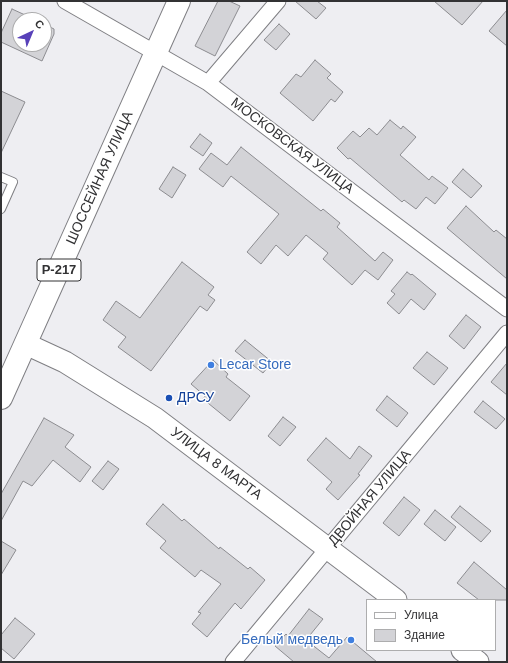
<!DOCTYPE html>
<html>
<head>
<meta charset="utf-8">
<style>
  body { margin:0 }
  #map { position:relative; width:508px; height:663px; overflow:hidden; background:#eeeef2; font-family:Helvetica,sans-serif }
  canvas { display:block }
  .frame { position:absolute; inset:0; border:2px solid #323234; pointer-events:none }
  .legend { position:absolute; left:366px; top:599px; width:130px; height:52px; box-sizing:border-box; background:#fff; border:1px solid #adadae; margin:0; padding:5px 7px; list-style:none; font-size:12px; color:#323234 }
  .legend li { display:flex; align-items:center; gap:8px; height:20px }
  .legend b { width:20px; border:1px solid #adadae }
  .north { position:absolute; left:12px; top:12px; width:40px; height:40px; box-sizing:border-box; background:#fff; border:1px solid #adadae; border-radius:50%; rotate:44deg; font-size:11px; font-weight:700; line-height:16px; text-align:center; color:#323234 }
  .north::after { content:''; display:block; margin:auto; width:14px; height:18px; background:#5841b9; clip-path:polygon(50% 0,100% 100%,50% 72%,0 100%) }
</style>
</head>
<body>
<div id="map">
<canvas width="508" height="663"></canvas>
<div class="frame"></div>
<ul class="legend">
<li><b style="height:5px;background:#fff"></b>Улица</li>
<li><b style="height:11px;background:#d3d3d7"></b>Здание</li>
</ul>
<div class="north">С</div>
</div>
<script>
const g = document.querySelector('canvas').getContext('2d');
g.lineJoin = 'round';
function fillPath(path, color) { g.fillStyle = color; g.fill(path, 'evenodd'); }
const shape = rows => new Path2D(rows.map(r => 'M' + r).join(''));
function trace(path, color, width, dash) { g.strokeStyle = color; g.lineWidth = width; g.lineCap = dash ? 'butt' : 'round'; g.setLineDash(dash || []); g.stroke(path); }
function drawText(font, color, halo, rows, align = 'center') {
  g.font = font + ' Helvetica,sans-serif'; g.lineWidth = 3; g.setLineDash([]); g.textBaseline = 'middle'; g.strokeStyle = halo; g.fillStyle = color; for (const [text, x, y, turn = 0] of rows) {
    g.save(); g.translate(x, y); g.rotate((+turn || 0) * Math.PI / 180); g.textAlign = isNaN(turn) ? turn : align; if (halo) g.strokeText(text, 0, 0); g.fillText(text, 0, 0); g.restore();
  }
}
const building = shape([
  [218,1,229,1,240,6,215,56,195,46,218,1],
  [295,1,317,1,326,8,316,19,295,1],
  [434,1,483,1,462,25,434,1],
  [12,9,36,20,20,20,20,44,44,44,44,24,54,29,54,34,42,61,1,42,1,33,12,9],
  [507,10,507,46,489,31,507,10],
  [279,24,290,34,276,50,264,40,279,24],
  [315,60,331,74,327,78,343,92,335,102,331,99,313,121,280,93,296,74,301,77,315,60],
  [1,91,25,102,1,153,1,91],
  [390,120,401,129,403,126,416,137,400,155,429,180,432,176,448,188,435,204,426,197,416,209,404,200,402,202,350,158,348,159,337,148,353,131,360,137,369,128,377,135,390,120],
  [200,134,212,143,203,156,190,147,200,134],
  [241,147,321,211,323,209,340,223,337,227,375,261,383,252,393,260,378,280,365,270,352,285,323,259,328,253,306,235,288,256,276,245,261,264,247,252,279,214,231,176,223,187,199,169,211,153,227,165,241,147],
  [173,167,186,175,172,198,159,189,173,167],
  [463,169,482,186,471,198,452,182,463,169],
  [466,206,494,232,496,230,507,239,507,279,447,228,466,206],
  [182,262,214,287,208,295,215,300,207,311,200,306,151,371,118,347,126,337,103,320,116,301,140,318,182,262],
  [407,272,411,275,412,274,436,294,424,310,411,299,399,314,387,303,395,294,391,291,407,272],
  [466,315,481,327,464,349,449,336,466,315],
  [245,340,272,362,263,373,235,351,245,340],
  [427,352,448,368,434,385,413,368,427,352],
  [213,360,228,374,226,377,250,396,230,421,203,399,205,396,191,384,213,360],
  [507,363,507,395,491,382,507,363],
  [387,396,408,413,397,427,376,410,387,396],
  [483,401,505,419,496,429,474,412,483,401],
  [283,417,296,427,280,446,268,436,283,417],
  [44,418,74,435,65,447,91,467,80,482,53,460,32,486,23,481,1,521,1,494,44,418],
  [326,438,350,459,359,446,372,456,358,474,360,475,338,500,326,489,332,482,307,460,326,438],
  [108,461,119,469,103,490,92,481,108,461],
  [404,497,420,510,399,536,383,523,404,497],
  [163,504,182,521,184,519,219,549,220,547,248,569,250,567,265,580,241,609,235,603,207,637,192,624,201,613,198,612,221,584,201,570,195,577,160,548,166,541,146,524,163,504],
  [460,506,491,531,481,542,451,517,460,506],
  [435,510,456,527,445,541,424,524,435,510],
  [1,541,16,550,1,575,1,541],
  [474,562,507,590,507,600,479,600,457,583,474,562],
  [309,609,323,619,306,640,329,658,347,637,377,662,294,662,275,646,286,634,288,636,309,609],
  [15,618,35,634,14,659,1,648,1,635,15,618]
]);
fillPath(building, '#d3d3d7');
trace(building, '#8c8c90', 1);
const service = shape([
  [1,177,13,182,1,209]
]);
const minor = shape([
  [65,1,208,83,507,309],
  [208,83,278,1],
  [233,662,507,333]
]);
const secondary = shape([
  [26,344,65,362,155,418,396,600],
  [462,650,478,662]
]);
const trunk = shape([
  [1,398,179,1]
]);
trace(service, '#7f7f83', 10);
trace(minor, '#7f7f83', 17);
trace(secondary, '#7f7f83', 23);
trace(trunk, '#7f7f83', 24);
trace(service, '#fff', 8);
trace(minor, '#fff', 15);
trace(secondary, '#fff', 21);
trace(trunk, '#fff', 22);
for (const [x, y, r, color] of [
  [211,365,4,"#3f7fe0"],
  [169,398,4,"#1a4fb4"],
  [351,640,4,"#3f7fe0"]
]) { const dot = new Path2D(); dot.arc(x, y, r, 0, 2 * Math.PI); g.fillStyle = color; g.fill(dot); trace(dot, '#fff', 1.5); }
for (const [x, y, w] of [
  [59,270,44]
]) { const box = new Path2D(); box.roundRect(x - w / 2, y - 11, w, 22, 3); g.fillStyle = '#fff'; g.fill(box); trace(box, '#323234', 1); }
drawText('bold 13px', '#323234', null, [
  ["Р-217",59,270]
]);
drawText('14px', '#323234', '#fff', [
  ["МОСКОВСКАЯ УЛИЦА",292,146,37],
  ["ШОССЕЙНАЯ УЛИЦА",100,178,-66],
  ["УЛИЦА 8 МАРТА",216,464,37],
  ["ДВОЙНАЯ УЛИЦА",370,498,-50]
]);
drawText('14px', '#366cbe', '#fff', [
  ["Lecar Store",219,365],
  ["Белый медведь",343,640,"right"]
], 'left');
drawText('14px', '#164399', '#fff', [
  ["ДРСУ",177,398]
], 'left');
</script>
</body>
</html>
